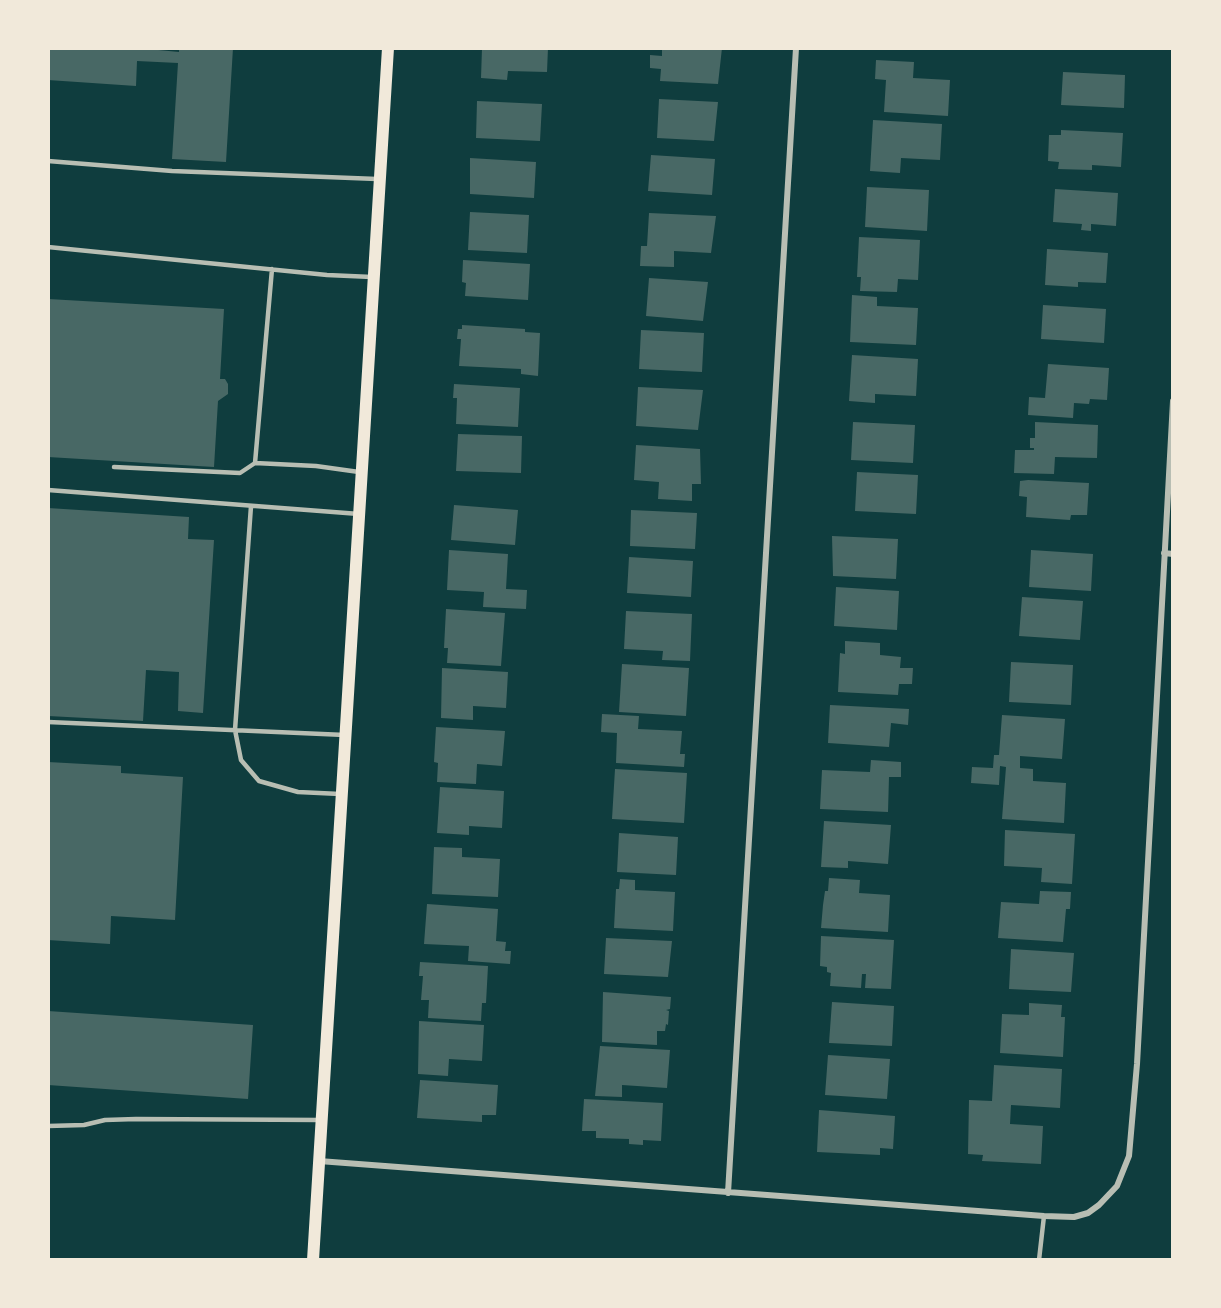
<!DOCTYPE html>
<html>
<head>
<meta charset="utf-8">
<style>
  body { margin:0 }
  #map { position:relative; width:1221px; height:1308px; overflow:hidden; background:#0f3d3e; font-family:"PT Sans",sans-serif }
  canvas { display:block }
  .frame { position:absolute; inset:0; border:50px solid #f1e9da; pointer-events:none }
</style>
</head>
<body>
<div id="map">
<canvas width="1221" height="1308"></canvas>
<div class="frame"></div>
</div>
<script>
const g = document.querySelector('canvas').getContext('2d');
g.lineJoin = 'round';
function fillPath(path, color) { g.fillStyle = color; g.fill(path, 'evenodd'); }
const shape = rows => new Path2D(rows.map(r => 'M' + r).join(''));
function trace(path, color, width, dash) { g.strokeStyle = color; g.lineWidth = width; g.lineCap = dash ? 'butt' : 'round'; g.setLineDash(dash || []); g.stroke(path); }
fillPath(shape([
  [48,48,138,48,179,52,179,48,233,48,226,162,172,159,178,63,137,61,136,86,48,80],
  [482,48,548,48,547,72,508,71,507,80,481,78],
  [662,48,722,48,718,84,660,81,661,69,650,68,650,55,662,56],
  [876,60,914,62,913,78,950,80,948,116,884,112,886,80,875,79],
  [1063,72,1125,75,1124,108,1061,105],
  [659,99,718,102,714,141,657,138],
  [477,101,542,104,540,141,476,138],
  [873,120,942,124,940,160,901,158,900,173,870,171],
  [1061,130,1123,133,1121,167,1092,165,1092,170,1058,169,1059,162,1048,161,1049,135,1061,135],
  [651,155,715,159,712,195,648,191],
  [470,158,536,162,534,198,470,194],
  [867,187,929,190,927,231,865,227],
  [1055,189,1118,193,1116,226,1091,224,1091,231,1081,230,1082,224,1053,222],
  [470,212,529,215,527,253,468,250],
  [649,213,716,216,711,253,674,251,674,267,640,266,641,246,647,246],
  [859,237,920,240,918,280,898,279,897,292,860,291,861,277,857,277],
  [1047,249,1108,253,1106,283,1078,282,1078,287,1045,285],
  [463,260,530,264,528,300,465,296,466,283,462,282],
  [649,278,708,282,703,321,646,316],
  [852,295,877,297,877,306,918,308,916,345,850,342],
  [48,299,224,309,220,379,225,379,228,384,228,394,218,401,214,467,48,457],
  [1043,305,1106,309,1104,343,1041,339],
  [462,325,525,329,525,332,540,333,538,376,521,374,521,369,459,366,461,339,457,339,458,329,462,329],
  [641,330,704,333,702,372,639,369],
  [852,355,918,359,916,396,875,394,875,403,849,401],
  [1048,364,1109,368,1107,400,1090,399,1089,404,1074,403,1073,418,1028,415,1029,397,1045,398],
  [454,384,520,388,518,427,456,424,457,398,453,398],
  [638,387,703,390,698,430,636,426],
  [853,422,915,425,913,463,851,460],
  [1035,422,1098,425,1097,458,1055,457,1054,474,1014,473,1015,450,1034,450,1034,448,1030,448,1030,438,1035,438],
  [458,434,522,436,521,473,456,471],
  [636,445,700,449,701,484,692,484,692,501,658,499,659,482,634,480],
  [857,472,918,475,916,514,855,511],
  [1028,480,1089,483,1087,515,1071,515,1070,520,1026,517,1027,497,1019,496,1020,481],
  [454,505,518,510,515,545,451,540],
  [48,508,189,517,188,539,214,540,203,713,178,711,179,672,146,670,143,721,48,716],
  [631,510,697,513,695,549,630,546],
  [832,536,898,539,896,579,833,576],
  [449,550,508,554,506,589,527,590,526,609,483,607,484,592,447,590],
  [1031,550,1093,554,1091,591,1029,587],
  [629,557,693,561,691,597,627,593],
  [836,587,899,591,897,630,834,626],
  [1022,597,1083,601,1080,640,1019,636],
  [446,609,505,613,501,666,447,663,448,648,444,648],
  [626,611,692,614,690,661,662,660,663,651,624,649],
  [845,641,880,643,880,655,901,657,900,668,913,668,912,684,899,684,898,695,838,692,840,653,845,654],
  [1011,662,1073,665,1071,705,1009,702],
  [622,664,689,668,686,716,619,712],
  [442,668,508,672,506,708,473,706,473,720,441,718],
  [830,705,909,709,908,725,891,723,889,747,828,743],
  [602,714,639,716,638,729,682,731,680,754,685,754,684,767,616,763,617,733,601,732],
  [1002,715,1065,719,1062,759,1020,756,1020,768,1033,769,1033,781,1066,783,1064,823,1002,819,1006,767,1000,766,999,785,971,783,972,767,993,768,994,755,999,755],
  [436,727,505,731,502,766,477,764,476,784,437,782,438,763,434,762],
  [871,760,901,762,901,777,889,777,888,812,820,809,822,770,870,772],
  [48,762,121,766,121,773,183,777,175,920,111,916,110,944,48,940],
  [615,769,687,773,684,823,612,819],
  [440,787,504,791,502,828,469,826,469,835,437,833],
  [824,821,891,825,888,864,848,861,848,868,821,867],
  [1005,830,1075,834,1072,884,1041,882,1042,868,1004,866],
  [619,833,678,837,676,875,617,872],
  [434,847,462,848,462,857,500,859,498,897,432,894],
  [829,878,860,880,859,893,890,895,888,932,821,928,823,905,825,891,828,891],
  [620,879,635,880,635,890,675,892,673,931,614,928,616,889,619,889],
  [1040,891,1071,892,1070,909,1066,909,1063,942,998,938,1001,902,1039,904],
  [427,904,498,909,496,941,506,942,505,951,511,951,510,964,468,961,469,946,424,944],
  [821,936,894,940,891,989,865,988,866,974,862,974,861,988,830,986,831,973,827,972,827,967,820,966],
  [606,938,672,941,668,977,604,974],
  [1011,949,1074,953,1071,992,1009,989],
  [420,962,488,966,486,1003,482,1003,481,1021,428,1018,429,1000,421,1000,423,976,419,976],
  [603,992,671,997,670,1009,666,1010,669,1011,668,1025,666,1024,665,1031,657,1031,657,1045,602,1042],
  [832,1002,894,1006,892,1046,829,1043],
  [1029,1003,1062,1005,1061,1017,1065,1017,1063,1057,1000,1053,1002,1014,1029,1015],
  [48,1011,253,1025,248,1099,48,1085],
  [419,1021,484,1025,482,1061,449,1059,448,1076,418,1074],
  [600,1046,670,1050,667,1088,622,1085,622,1097,595,1096],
  [828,1055,890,1059,887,1099,825,1095],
  [994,1065,1062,1069,1060,1108,1011,1105,1010,1124,1043,1126,1041,1164,982,1161,983,1155,968,1154,969,1100,992,1101],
  [420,1080,498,1085,496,1115,482,1115,482,1122,417,1118],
  [584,1099,663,1103,661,1141,643,1140,643,1145,629,1144,629,1139,596,1138,596,1131,582,1131],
  [819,1110,895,1116,893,1149,880,1148,880,1155,817,1152]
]), '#486865');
trace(shape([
  [48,161,172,171,377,179],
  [48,247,327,275,372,277],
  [272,269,255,463,316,466,359,472],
  [114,467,240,473,255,463],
  [48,490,359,514],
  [251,506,235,730,241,760,259,781,298,792,340,794],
  [48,722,345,735],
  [48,1126,84,1125,105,1120,136,1119,321,1120],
  [1039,1260,1044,1216]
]), '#b8beb3', 4.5);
trace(shape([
  [1164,553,1173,554],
  [319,1161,1044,1216,1074,1217,1088,1213,1099,1205,1117,1186,1129,1156,1137,1064,1173,401],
  [728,1193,796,48]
]), '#b8beb3', 6);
trace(shape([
  [313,1260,388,48]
]), '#f1e9da', 12);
</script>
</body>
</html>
